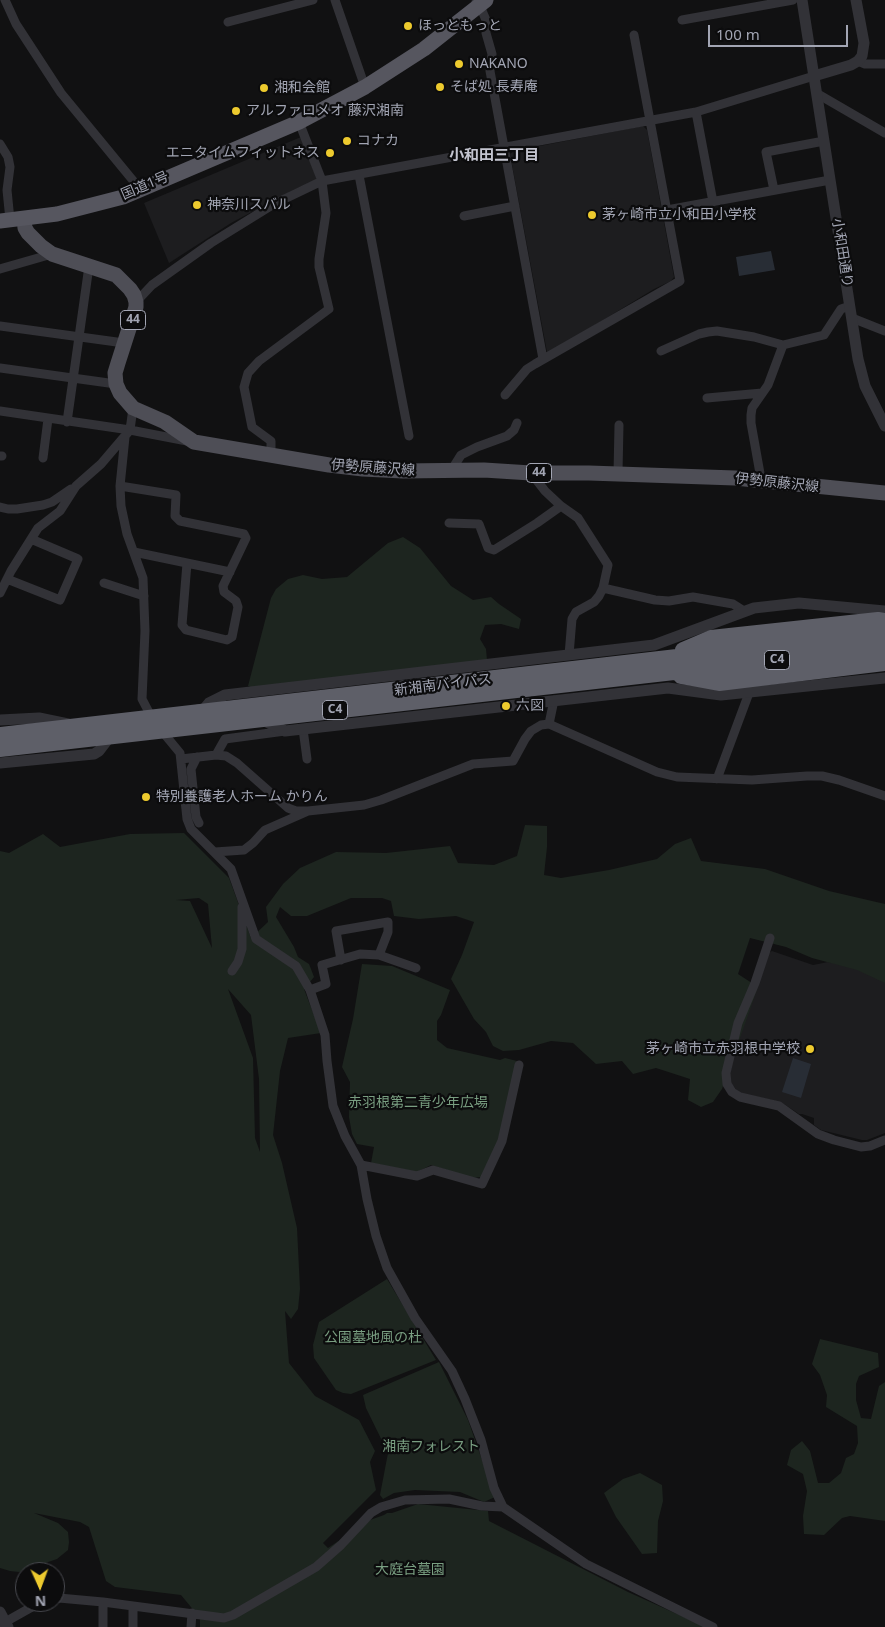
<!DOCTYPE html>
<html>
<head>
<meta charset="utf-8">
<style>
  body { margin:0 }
  #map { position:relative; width:885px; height:1627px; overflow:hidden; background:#111112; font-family:"Noto Sans",sans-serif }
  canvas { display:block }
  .north { position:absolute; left:15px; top:1562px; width:50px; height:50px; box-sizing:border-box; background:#0c0c0d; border:1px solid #48494f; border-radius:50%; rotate:178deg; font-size:14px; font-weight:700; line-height:20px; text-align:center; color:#a2a5b3 }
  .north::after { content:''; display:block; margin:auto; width:18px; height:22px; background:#edca2e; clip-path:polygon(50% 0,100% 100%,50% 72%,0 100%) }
  .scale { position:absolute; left:708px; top:25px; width:140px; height:22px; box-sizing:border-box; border:2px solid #a2a5b3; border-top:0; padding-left:6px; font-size:15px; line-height:18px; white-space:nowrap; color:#a2a5b3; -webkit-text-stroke:4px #0c0c0d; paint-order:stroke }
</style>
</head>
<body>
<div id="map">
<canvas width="885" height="1627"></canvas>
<div class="north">N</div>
<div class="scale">100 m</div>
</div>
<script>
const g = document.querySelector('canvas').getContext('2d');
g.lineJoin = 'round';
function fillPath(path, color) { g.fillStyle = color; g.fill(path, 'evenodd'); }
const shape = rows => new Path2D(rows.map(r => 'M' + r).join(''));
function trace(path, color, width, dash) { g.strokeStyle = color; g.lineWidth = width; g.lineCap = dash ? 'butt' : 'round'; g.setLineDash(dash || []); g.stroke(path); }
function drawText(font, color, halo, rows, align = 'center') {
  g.font = font + ' "Noto Sans","Noto Sans JP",sans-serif'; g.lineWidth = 4.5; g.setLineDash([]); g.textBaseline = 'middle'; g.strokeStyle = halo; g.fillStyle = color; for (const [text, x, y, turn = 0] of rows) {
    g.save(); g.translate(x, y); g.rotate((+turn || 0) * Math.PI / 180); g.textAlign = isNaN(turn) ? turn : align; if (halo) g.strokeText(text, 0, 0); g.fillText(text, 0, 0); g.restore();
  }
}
fillPath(shape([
  [643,126,647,130,674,277,671,281,654,289,549,353,547,352,510,154,514,151],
  [301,137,317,180,293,190,231,223,169,263,144,203],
  [772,951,813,965,828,962,857,967,885,979,885,1133,867,1140,862,1140,821,1130,814,1125,814,1118,802,1114,799,1114,784,1104,772,1100,739,1093,731,1083,730,1074,740,1024,767,954]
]), '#1d1d1f');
fillPath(shape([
  [403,537,420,548,451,586,473,600,491,597,499,604,521,619,519,629,501,624,485,625,480,639,486,649,487,660,253,688,248,686,271,598,276,589,288,579,303,575,322,579,347,577,388,543],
  [525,825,547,826,547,847,544,875,561,878,609,870,657,859,675,844,691,838,701,861,765,869,829,891,885,904,885,983,857,970,812,958,786,947,750,938,738,974,758,987,722,1089,713,1102,701,1107,688,1100,690,1079,656,1068,633,1074,622,1061,596,1064,573,1043,551,1041,519,1050,503,1051,493,1046,486,1032,474,1019,451,979,462,955,474,922,456,916,419,919,394,916,391,901,382,898,351,898,307,916,291,916,280,907,276,917,294,947,298,957,309,964,311,969,314,977,304,989,321,1033,288,1038,280,1071,273,1135,282,1163,297,1228,300,1289,298,1309,291,1319,285,1311,289,1363,315,1396,359,1420,375,1451,370,1462,376,1490,323,1543,328,1548,370,1520,384,1515,387,1513,392,1513,418,1504,488,1511,489,1521,628,1592,706,1627,200,1627,200,1618,181,1595,115,1587,106,1581,89,1527,80,1522,34,1513,58,1523,68,1532,69,1542,68,1550,57,1559,19,1572,10,1571,0,1568,0,851,9,853,43,834,60,847,130,834,184,833,229,878,251,938,268,922,266,907,283,884,300,868,336,852,386,853,450,846,458,863,494,865,517,856],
  [199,898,208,904,212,948,190,901,176,900],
  [228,989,251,1015,259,1079,260,1152,255,1138,253,1058],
  [362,964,392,966,450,990,441,1015,437,1021,437,1040,447,1048,500,1060,505,1058,517,1061,498,1141,481,1177,473,1178,431,1165,417,1172,371,1163,374,1147,357,1144,352,1134,349,1117,350,1082,342,1067,353,1019],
  [387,1279,436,1360,351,1394,343,1393,336,1390,314,1358,313,1345,319,1322],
  [820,1339,878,1353,879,1367,859,1376,856,1384,856,1400,861,1418,871,1419,879,1386,885,1382,885,1521,850,1516,842,1518,824,1535,804,1534,803,1516,807,1491,803,1474,787,1465,791,1450,802,1441,810,1451,818,1483,829,1483,841,1473,846,1458,854,1454,858,1443,857,1426,826,1407,827,1395,820,1375,812,1364],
  [439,1362,468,1420,495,1497,484,1502,460,1492,415,1490,394,1493,383,1499,380,1495,388,1453,366,1408,363,1395],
  [640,1473,662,1485,663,1501,658,1521,657,1553,642,1554,616,1517,604,1493,623,1479]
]), '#1d251f');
fillPath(shape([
  [771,251,775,270,739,276,736,257],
  [793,1058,811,1064,801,1098,782,1092]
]), '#282d35');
trace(shape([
  [5,0,16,24,61,93,140,189],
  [335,0,365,87],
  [476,2,480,6,486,20,486,33,492,54,490,71,543,359],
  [682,20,793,0],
  [228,22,313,0],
  [858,61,865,64,885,64],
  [816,93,885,133],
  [696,112,713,202],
  [0,144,8,157,10,167,7,190,10,220],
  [359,175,409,436],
  [774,190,766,152,824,141],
  [667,210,830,180],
  [464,216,515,206],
  [0,269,52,254],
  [136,302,152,285,211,243,274,204,322,181,696,112,814,76],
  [852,318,885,331],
  [0,326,124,343],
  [661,351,699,334,708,332,717,331,754,337,783,345,824,335,841,309,850,306],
  [0,368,116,384],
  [505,395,527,369,535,364,680,281,634,35],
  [707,398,762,393],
  [0,411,130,430,187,441],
  [67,422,89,266],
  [125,437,120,486,121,506,127,534,143,578,145,631,142,699,153,720],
  [271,455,271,441,252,427,244,387,248,373,259,361,329,309,319,267,319,259,326,213,322,181,299,122],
  [0,456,2,456],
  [43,458,48,419],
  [451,471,461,455,477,447,507,436,514,430,517,423],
  [531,473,545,491,561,506,578,518,608,565,603,588,599,596,594,602,576,612,572,619,569,655],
  [618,473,619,425],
  [761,479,751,423,751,415,752,408,768,385,783,345],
  [120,486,176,495,175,516,180,521,244,534,246,538,223,586,224,592,236,601,238,607,232,637,227,640,186,630,182,625,187,563],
  [0,507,8,509,17,509,43,505,52,502,71,489],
  [449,523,479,524,488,548,494,550,537,523,561,506],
  [134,552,230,572],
  [7,579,60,600,78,559,31,539],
  [104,583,144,596],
  [603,588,655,600,669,601,693,597,733,604,744,611],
  [0,593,11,571,38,528,60,511,76,486,101,464,130,430,133,408],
  [549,724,554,700],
  [303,729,307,759],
  [161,730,180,753,187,819,191,829,231,869,256,939,296,966,310,990,325,1035,327,1061,333,1106,345,1136,361,1165,367,1199,376,1236,387,1268,415,1318,452,1371,465,1399,481,1440,494,1488,503,1507],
  [216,755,225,739,285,731],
  [197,757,191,769,196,817,199,823],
  [181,759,216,755,226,756,237,763,288,808,296,811,308,811,364,805,381,800,473,764,513,761,525,739,531,731,541,725,549,724,657,772,677,777,752,780,807,776,822,776,839,780,885,796],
  [717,779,749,693],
  [215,852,244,850,253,843,265,830,306,812],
  [770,938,755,983,738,1023,726,1073,727,1084,732,1092,740,1097,779,1106,818,1134,834,1140,861,1147,870,1146,885,1140],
  [341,960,336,931,388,922,388,932,379,955],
  [232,971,238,962,242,949,242,907],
  [310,990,326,984,322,965,360,954,379,955,416,968],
  [361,1165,417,1176,433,1170,482,1184,502,1141,519,1065],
  [55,1599,59,1598,103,1602,224,1618,233,1615,316,1567,341,1545,371,1513,381,1507,405,1500,449,1499,482,1506,503,1507,586,1564,713,1627],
  [0,1625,39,1603,45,1602],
  [103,1627,103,1602],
  [133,1627,133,1606],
  [191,1627,192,1613]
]), '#323237', 9);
trace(shape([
  [802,0,858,359,865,386,885,426],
  [814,76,851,65,858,61,862,56,864,43,856,0],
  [198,710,204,709,209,703,225,695,654,645,754,608,799,603,885,611],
  [261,719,285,731,659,689,668,688,721,695,885,678],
  [0,720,39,718,68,724],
  [0,763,94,754,99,751,112,734],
  [0,1612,8,1627]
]), '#323237', 11);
trace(shape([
  [24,219,25,228,28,233,41,246,52,254,116,275,130,289,134,295,136,302,136,307,118,363,115,373,116,384,120,393,133,408,165,422,194,442,329,465,363,469,403,471,484,470,531,473,589,473,735,478,885,493]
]), '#4e4e56', 15);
trace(shape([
  [0,221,57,214,123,197,299,122,365,87,424,49,486,0]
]), '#56565f', 15);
trace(shape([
  [683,650,711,638,878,620,885,621],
  [681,676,719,683,885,663],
  [0,735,885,633],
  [0,749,885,648]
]), '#5e5f68', 16);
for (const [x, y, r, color] of [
  [408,26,5,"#edca2e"],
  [459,64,5,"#edca2e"],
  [440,87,5,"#edca2e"],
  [264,88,5,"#edca2e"],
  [236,111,5,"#edca2e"],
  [347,141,5,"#edca2e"],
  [330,153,5,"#edca2e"],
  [197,205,5,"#edca2e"],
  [592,215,5,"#edca2e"],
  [506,706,5,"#edca2e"],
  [146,797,5,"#edca2e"],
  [810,1049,5,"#edca2e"]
]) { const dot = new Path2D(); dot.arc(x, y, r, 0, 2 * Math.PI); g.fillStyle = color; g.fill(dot); trace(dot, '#0c0c0d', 2); }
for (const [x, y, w] of [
  [133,320,25],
  [539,473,25],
  [777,660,25],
  [335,710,25]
]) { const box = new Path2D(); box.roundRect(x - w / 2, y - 9.5, w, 19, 4); g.fillStyle = '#0c0c0d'; g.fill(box); trace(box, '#a2a5b3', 1); }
drawText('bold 12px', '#a2a5b3', null, [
  ["44",133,320],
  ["44",539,473],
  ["C4",777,660],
  ["C4",335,710]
]);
drawText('14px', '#a2a5b3', '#0c0c0d', [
  ["ほっともっと",418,26],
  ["NAKANO",469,64],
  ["そば処 長寿庵",450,87],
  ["湘和会館",274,88],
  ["アルファロメオ 藤沢湘南",246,111],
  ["コナカ",357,141],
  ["エニタイムフィットネス",320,153,"right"],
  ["神奈川スバル",207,205],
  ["茅ヶ崎市立小和田小学校",602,215],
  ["六図",516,706],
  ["特別養護老人ホーム かりん",156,797],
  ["茅ヶ崎市立赤羽根中学校",800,1049,"right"]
], 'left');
drawText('14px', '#a2a5b3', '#0c0c0d', [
  ["国道1号",145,186,-23],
  ["小和田通り",842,253,81],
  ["伊勢原藤沢線",373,468,4],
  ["伊勢原藤沢線",777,483,6],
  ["新湘南バイパス",443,685,-7]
]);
drawText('14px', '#799e81', '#0c0c0d', [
  ["赤羽根第二青少年広場",418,1103],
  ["公園墓地風の杜",373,1338],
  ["湘南フォレスト",431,1447],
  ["大庭台墓園",410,1570]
]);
drawText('bold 15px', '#c3c4cf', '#0c0c0d', [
  ["小和田三丁目",494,156]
]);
</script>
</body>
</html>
